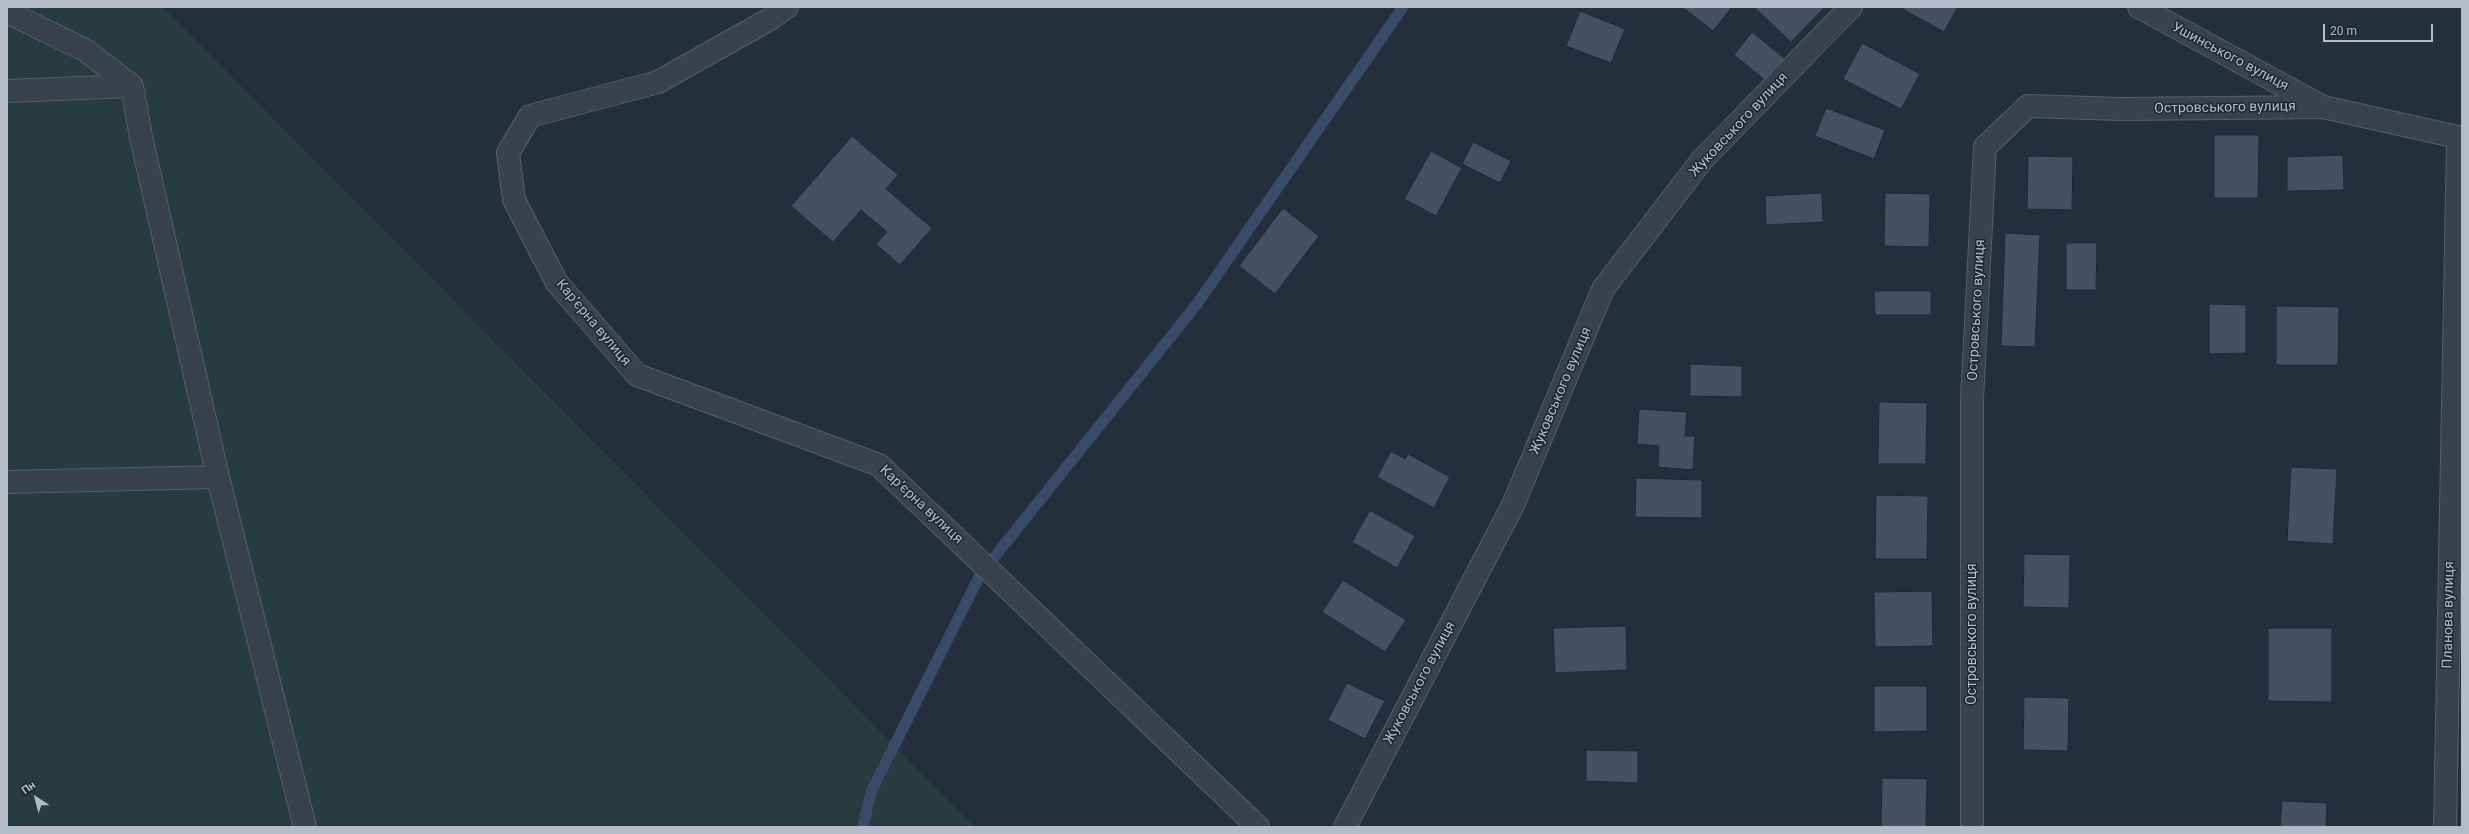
<!DOCTYPE html>
<html>
<head>
<meta charset="utf-8">
<style>
  body { margin:0 }
  #map { position:relative; width:2469px; height:834px; overflow:hidden; background:#242f3e; font-family:Roboto,sans-serif }
  canvas { display:block }
  .frame { position:absolute; inset:0; border:8px solid #b4bcc9; pointer-events:none }
  .north { position:absolute; left:16px; top:778px; width:40px; height:40px; -webkit-text-stroke:3px #1d2633; paint-order:stroke; rotate:324deg; font-size:11px; font-weight:700; line-height:16px; text-align:center; color:#b4bcc9 }
  .north::after { content:''; display:block; margin:auto; width:14px; height:18px; background:#b4bcc9; clip-path:polygon(50% 0,100% 100%,50% 72%,0 100%) }
  .scale { position:absolute; left:2323px; top:24px; width:110px; height:18px; box-sizing:border-box; border:2px solid #b4bcc9; border-top:0; padding-left:5px; font-size:12px; line-height:14px; white-space:nowrap; color:#b4bcc9; -webkit-text-stroke:3px #1d2633; paint-order:stroke }
</style>
</head>
<body>
<div id="map">
<canvas width="2469" height="834"></canvas>
<div class="frame"></div>
<div class="north">Пн</div>
<div class="scale">20 m</div>
</div>
<script>
const g = document.querySelector('canvas').getContext('2d');
g.lineJoin = 'round';
function fillPath(path, color) { g.fillStyle = color; g.fill(path, 'evenodd'); }
const shape = rows => new Path2D(rows.map(r => 'M' + r).join(''));
function trace(path, color, width, dash) { g.strokeStyle = color; g.lineWidth = width; g.lineCap = dash ? 'butt' : 'round'; g.setLineDash(dash || []); g.stroke(path); }
function drawText(font, color, halo, rows, align = 'center') {
  g.font = font + ' Roboto,sans-serif'; g.lineWidth = 3; g.setLineDash([]); g.textBaseline = 'middle'; g.strokeStyle = halo; g.fillStyle = color; for (const [text, x, y, turn = 0] of rows) {
    g.save(); g.translate(x, y); g.rotate((+turn || 0) * Math.PI / 180); g.textAlign = isNaN(turn) ? turn : align; if (halo) g.strokeText(text, 0, 0); g.fillText(text, 0, 0); g.restore();
  }
}
fillPath(shape([
  [7,7,163,7,975,827,7,827]
]), '#263c3f');
trace(shape([
  [863,827,871,792,980,575,1197,304,1403,7]
]), '#394c67', 11);
const building = shape([
  [1682,7,1732,7,1713,31,1682,7],
  [1754,7,1825,7,1791,42,1754,7],
  [1899,7,1958,7,1944,32,1899,7],
  [1580,11,1625,29,1611,63,1566,46,1580,11],
  [1752,32,1785,59,1766,81,1734,55,1752,32],
  [1862,43,1920,74,1901,109,1843,79,1862,43],
  [1826,108,1885,130,1874,159,1815,136,1826,108],
  [2214,135,2259,135,2258,198,2214,198,2214,135],
  [852,136,898,175,886,189,932,228,900,265,876,244,887,232,861,210,833,242,791,206,852,136],
  [1473,142,1511,161,1500,183,1462,164,1473,142],
  [1431,151,1462,168,1436,216,1404,199,1431,151],
  [2343,155,2344,190,2287,191,2287,157,2343,155],
  [2028,156,2073,157,2072,210,2027,209,2028,156],
  [1822,193,1823,222,1766,225,1765,196,1822,193],
  [1885,193,1930,194,1929,247,1884,246,1885,193],
  [1283,208,1319,236,1275,294,1239,266,1283,208],
  [2005,233,2040,235,2035,347,2001,346,2005,233],
  [2066,243,2097,243,2096,290,2066,290,2066,243],
  [1874,291,1931,291,1931,315,1875,315,1874,291],
  [2209,304,2246,305,2246,353,2209,354,2209,304],
  [2276,306,2339,307,2338,365,2276,365,2276,306],
  [1690,364,1742,366,1742,397,1690,396,1690,364],
  [1879,402,1927,403,1926,464,1878,464,1879,402],
  [1639,409,1687,412,1685,436,1695,436,1693,470,1658,467,1659,446,1637,444,1639,409],
  [1391,451,1405,459,1408,454,1450,477,1434,508,1377,477,1391,451],
  [2291,467,2337,469,2333,544,2287,541,2291,467],
  [1636,478,1702,480,1702,518,1635,517,1636,478],
  [1876,495,1928,496,1927,559,1875,559,1876,495],
  [1370,510,1415,536,1397,568,1352,542,1370,510],
  [2024,554,2070,555,2069,608,2023,607,2024,554],
  [1343,580,1406,620,1385,652,1322,612,1343,580],
  [1932,591,1933,646,1875,647,1874,592,1932,591],
  [1626,626,1627,670,1555,673,1553,628,1626,626],
  [2268,628,2332,628,2332,702,2268,701,2268,628],
  [1347,683,1385,701,1365,739,1328,720,1347,683],
  [1874,686,1927,686,1927,731,1874,732,1874,686],
  [2024,697,2069,698,2068,751,2023,750,2024,697],
  [1586,750,1638,751,1638,783,1586,781,1586,750],
  [1882,778,1927,779,1926,827,1881,827,1882,778],
  [2282,801,2327,803,2326,827,2280,827,2282,801]
]);
fillPath(building, '#455162');
trace(building, '#1f2835', 1);
const street = shape([
  [787,7,770,19,658,82,530,116,508,153,514,200,557,283,637,375,879,465,1258,827],
  [2139,7,2323,107,2462,138],
  [7,12,85,50,132,86,141,137,218,477],
  [7,91,132,86],
  [7,482,218,477,305,827],
  [1345,827,1513,505,1603,289,1702,160,1851,7],
  [1972,827,1972,399,1985,147,2028,106,2121,109,2323,107],
  [2445,827,2458,139]
]);
trace(street, '#565f6c', 24);
trace(street, '#38414e', 22);
drawText('14px', '#b4bcc9', '#1d2633', [
  ["Ушинського вулиця",2230,57,28],
  ["Островського вулиця",2225,108,-1],
  ["Жуковського вулиця",1739,125,-47],
  ["Островського вулиця",1977,310,-87],
  ["Карʼєрна вулиця",593,323,50],
  ["Жуковського вулиця",1561,391,-67],
  ["Карʼєрна вулиця",921,505,43],
  ["Планова вулиця",2449,615,-89],
  ["Островського вулиця",1972,634,-90],
  ["Жуковського вулиця",1420,683,-62]
]);
</script>
</body>
</html>
